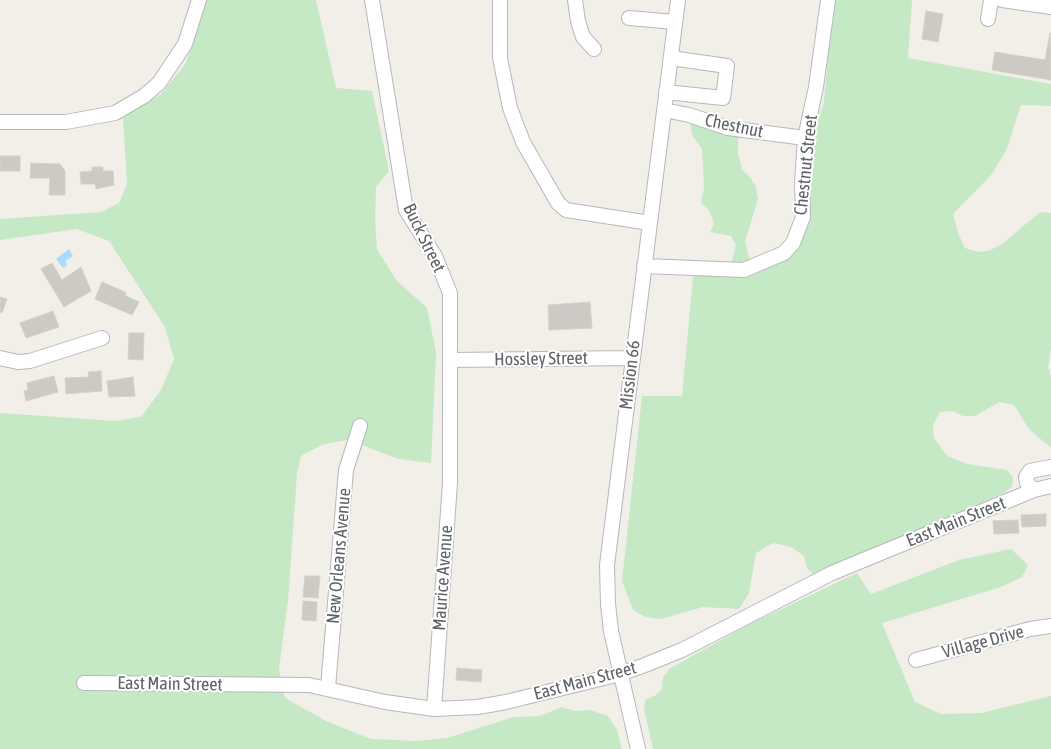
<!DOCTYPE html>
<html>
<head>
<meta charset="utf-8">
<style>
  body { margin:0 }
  canvas { display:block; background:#f1efe8 }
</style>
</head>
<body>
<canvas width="1051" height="749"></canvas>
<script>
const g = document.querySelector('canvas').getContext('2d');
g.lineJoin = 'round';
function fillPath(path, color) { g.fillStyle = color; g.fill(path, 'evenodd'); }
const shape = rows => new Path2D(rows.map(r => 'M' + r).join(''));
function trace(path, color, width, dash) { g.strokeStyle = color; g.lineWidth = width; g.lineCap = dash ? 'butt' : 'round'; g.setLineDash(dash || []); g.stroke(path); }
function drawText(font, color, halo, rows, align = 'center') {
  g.font = font + ' "Asap Condensed",sans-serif'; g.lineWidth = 4; g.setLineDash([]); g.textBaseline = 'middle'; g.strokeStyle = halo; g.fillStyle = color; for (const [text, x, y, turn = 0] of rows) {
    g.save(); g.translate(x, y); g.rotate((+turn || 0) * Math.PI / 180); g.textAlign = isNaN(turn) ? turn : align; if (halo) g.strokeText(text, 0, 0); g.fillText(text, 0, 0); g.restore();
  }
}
fillPath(shape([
  [205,0,316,0,336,88,372,91,389,171,376,187,375,219,377,249,396,280,427,308,436,352,431,463,399,459,348,440,324,444,301,456,297,474,288,601,279,669,285,698,326,721,371,739,417,741,447,738,514,717,540,716,562,707,574,711,590,710,608,716,617,730,622,749,0,749,0,413,115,421,141,417,161,390,174,359,165,327,109,241,77,229,0,240,0,219,101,212,119,203,127,184,123,118,161,94,186,63],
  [833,0,912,0,908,58,1051,84,1051,106,1021,105,1006,151,991,175,953,214,958,233,965,248,978,252,988,251,1001,245,1040,212,1051,213,1051,347,1048,368,1051,376,1051,448,1029,429,1014,405,999,402,975,416,963,416,953,411,940,412,933,425,934,438,947,456,967,464,1007,470,1013,477,1012,487,1004,493,814,575,807,568,804,556,791,547,773,543,756,553,749,593,739,609,703,607,661,619,646,617,633,610,622,581,642,396,682,396,693,276,775,264,796,250,807,227,816,128,824,102],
  [698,123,738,135,738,152,742,170,750,177,756,187,758,199,745,242,750,260,731,264,736,245,731,236,710,232,714,224,709,210,701,203,704,188,702,149,692,135,690,124],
  [1011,549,1028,565,1022,577,1001,587,882,623,915,702,941,714,981,713,1051,696,1051,749,653,749,644,709,645,700,656,695,662,689,663,678,669,669,748,625,857,573,871,594,959,560]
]), '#c5e8c5');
fillPath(shape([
  [69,249,73,256,65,261,67,265,63,268,56,259]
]), '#aadaff');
const building = shape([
  [926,11,943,14,938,42,922,39,926,11],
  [1050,33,1051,80,992,70,995,52,1045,60,1050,33],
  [0,156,20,156,20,171,0,171,0,156],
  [31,163,60,164,65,171,65,195,49,195,50,178,30,178,31,163],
  [92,167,103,167,103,171,113,171,114,185,96,189,95,184,81,184,80,172,92,171,92,167],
  [52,263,62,280,81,267,91,291,64,307,41,269,52,263],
  [102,282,125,292,126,296,139,302,132,315,95,299,102,282],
  [0,297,7,299,2,313,0,312,0,297],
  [590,302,592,328,549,330,548,305,590,302],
  [53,311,59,327,26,338,20,323,53,311],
  [129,333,144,333,143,360,128,359,129,333],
  [101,371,102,391,66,394,65,378,89,377,88,372,101,371],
  [54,376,58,392,26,401,24,391,28,390,27,383,54,376],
  [133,377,135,396,109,397,107,381,133,377],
  [1046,514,1046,526,1022,527,1021,515,1046,514],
  [1018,520,1019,533,994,534,993,521,1018,520],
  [305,576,320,576,318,598,303,597,305,576],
  [303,601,317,602,316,621,302,620,303,601],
  [457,668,482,670,481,682,456,680,457,668]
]);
fillPath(building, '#cccac5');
trace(building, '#d6d1c6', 1);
const minor = shape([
  [372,0,406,210,435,256,450,293,450,483,434,709],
  [500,0,500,58,510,108,523,142,558,203,566,210,650,223],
  [575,0,578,21,583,37,594,49],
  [1002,0,1051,7],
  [629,18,675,22],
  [988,19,991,0],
  [666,92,723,98,727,66,671,58],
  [664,110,689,115,728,128,805,138],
  [0,122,66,122,115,113,144,96,159,83,185,44,199,0],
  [644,266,744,270,784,253,793,243,803,217,802,183,805,138,816,87,828,0],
  [0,358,18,362,30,361,102,338],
  [450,360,633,358],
  [1034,490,1027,483,1026,477,1030,471,1051,467],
  [916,660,1030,629,1051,626],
  [84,683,309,685,385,702,434,709,478,707,506,702,620,674,645,665,682,650,832,573,1034,490,1051,486],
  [328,688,346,470,360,426],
  [638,749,611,631,608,604,607,565,678,0]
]);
trace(minor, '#b5b8bc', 16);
trace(minor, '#fff', 14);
drawText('18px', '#5f6368', '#fff', [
  ["Chestnut",734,126,12],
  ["Chestnut Street",806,165,-84],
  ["Buck Street",424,238,64],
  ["Hossley Street",541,359,-1],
  ["Mission 66",630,375,-83],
  ["East Main Street",956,522,-22],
  ["New Orleans Avenue",339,556,-85],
  ["Maurice Avenue",443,578,-86],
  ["Village Drive",983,642,-15],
  ["East Main Street",585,681,-15],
  ["East Main Street",170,684,1]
]);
</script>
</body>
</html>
